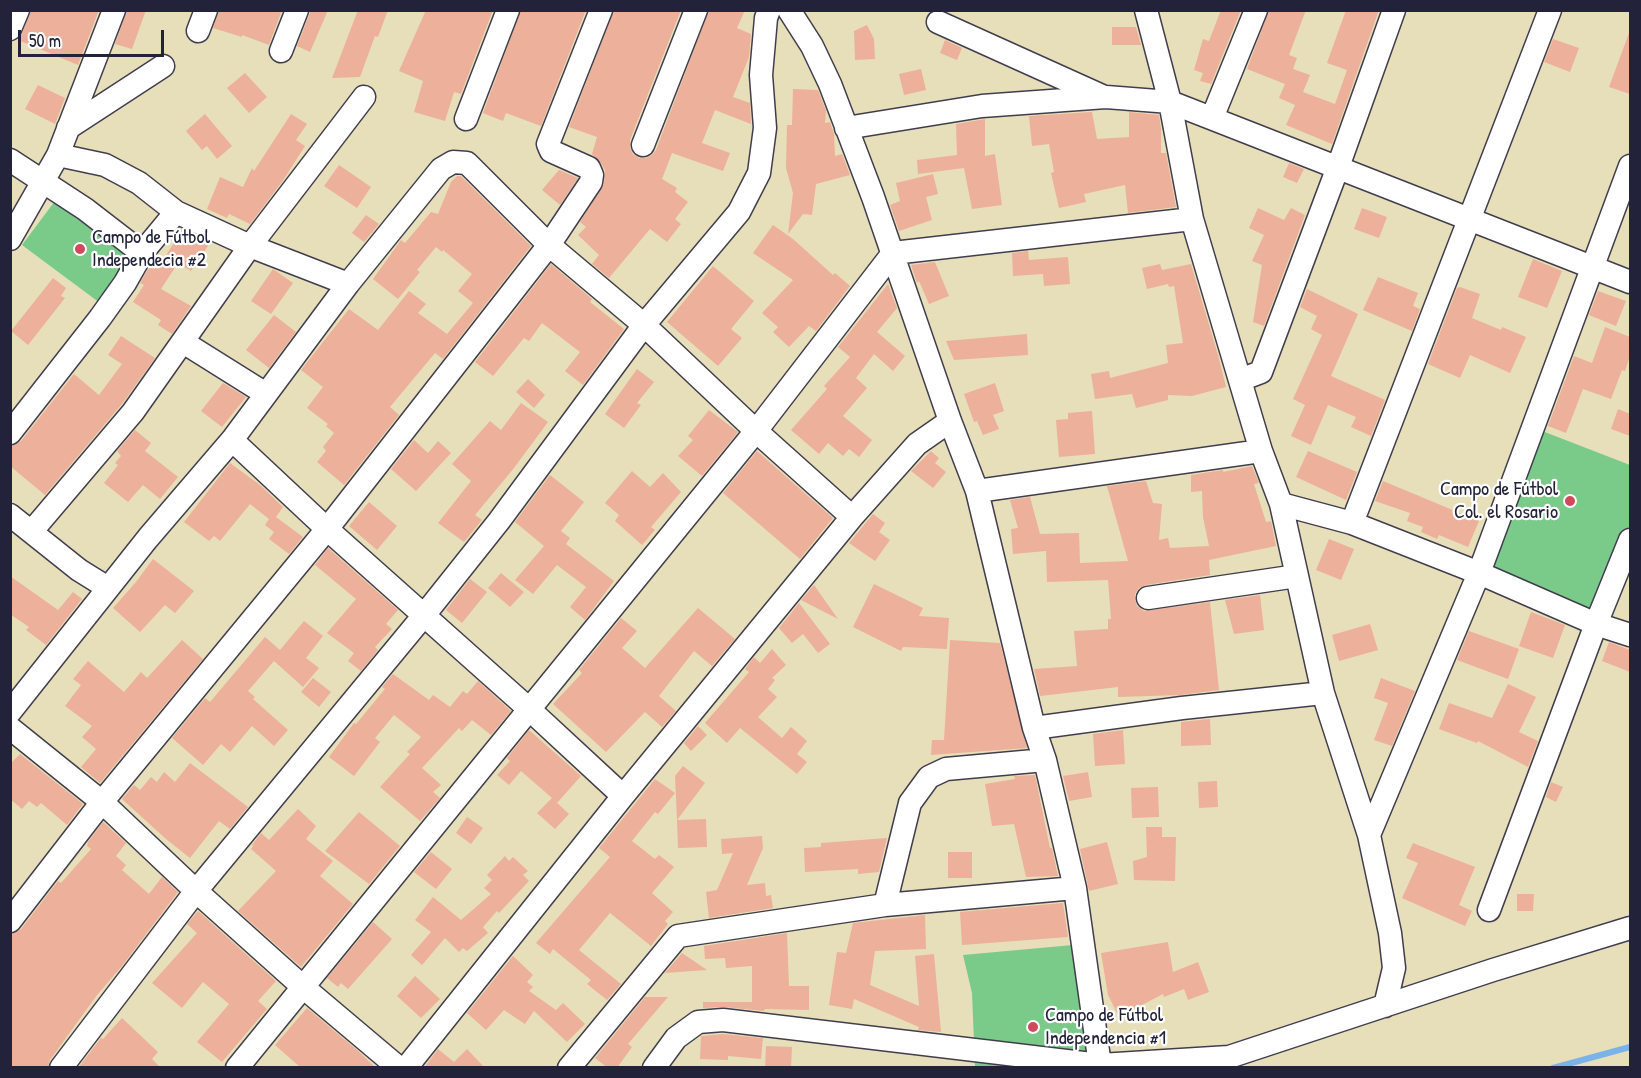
<!DOCTYPE html>
<html>
<head>
<meta charset="utf-8">
<style>
  body { margin:0 }
  #map { position:relative; width:1641px; height:1078px; overflow:hidden; background:#e7dfb9; font-family:"Patrick Hand",sans-serif }
  canvas { display:block }
  .frame { position:absolute; inset:0; border:12px solid #22223b; pointer-events:none }
  .scale { position:absolute; left:18px; top:30px; width:146px; height:27px; box-sizing:border-box; border:3px solid #22223b; border-top:0; padding-left:8px; font-size:18px; line-height:21px; white-space:nowrap; color:#22223b; -webkit-text-stroke:4px #fff; paint-order:stroke }
</style>
</head>
<body>
<div id="map">
<canvas width="1641" height="1078"></canvas>
<div class="frame"></div>
<div class="scale">50 m</div>
</div>
<script>
const g = document.querySelector('canvas').getContext('2d');
g.lineJoin = 'round';
function fillPath(path, color) { g.fillStyle = color; g.fill(path, 'evenodd'); }
const shape = rows => new Path2D(rows.map(r => 'M' + r).join(''));
function trace(path, color, width, dash) { g.strokeStyle = color; g.lineWidth = width; g.lineCap = dash ? 'butt' : 'round'; g.setLineDash(dash || []); g.stroke(path); }
function drawText(font, color, halo, rows, align = 'center') {
  g.font = font + ' "Patrick Hand",sans-serif'; g.lineWidth = 4.5; g.setLineDash([]); g.textBaseline = 'middle'; g.strokeStyle = halo; g.fillStyle = color; for (const [text, x, y, turn = 0] of rows) {
    g.save(); g.translate(x, y); g.rotate((+turn || 0) * Math.PI / 180); g.textAlign = isNaN(turn) ? turn : align; if (halo) g.strokeText(text, 0, 0); g.fillText(text, 0, 0); g.restore();
  }
}
fillPath(shape([
  [61,193,137,254,100,303,22,245],
  [1537,429,1630,465,1630,538,1602,615,1483,571],
  [1073,945,1092,1067,975,1067,972,993,963,955]
]), '#7aca8a');
trace(shape([
  [1553,1068,1630,1047]
]), '#79b3e9', 6);
fillPath(shape([
  [31,10,99,10,78,65,18,40,22,34],
  [127,10,146,10,132,49,115,44],
  [219,10,282,10,269,45,242,35,242,37,213,28],
  [311,10,328,10,310,52,297,46],
  [358,10,388,10,378,37,375,36,360,77,332,78],
  [426,10,493,10,461,94,454,92,445,121,414,112,423,81,399,71],
  [521,10,586,10,541,126,506,113,503,121,483,113],
  [614,10,681,10,630,140,630,148,633,154,639,158,646,158,652,155,656,150,709,10,745,10,737,28,751,34,749,57,733,97,750,103,751,124,715,110,702,143,730,153,723,171,672,153,662,179,677,188,675,192,688,202,675,219,681,224,667,242,650,229,609,278,592,264,599,255,578,235,586,227,580,222,604,184,605,170,601,163,592,154,597,137,569,127],
  [1221,10,1241,10,1211,84,1200,81,1203,73,1194,70,1203,39,1209,41],
  [1269,10,1306,10,1289,55,1297,58,1293,69,1310,75,1303,92,1335,104,1347,70,1327,63,1346,10,1379,10,1332,144,1286,125,1295,105,1279,98,1285,84,1247,69],
  [867,25,874,39,875,59,855,60,854,31],
  [1112,27,1136,27,1141,45,1112,45],
  [1629,33,1630,33,1630,94,1609,87],
  [1553,39,1579,48,1570,72,1544,62],
  [945,40,962,48,957,60,940,53],
  [921,69,926,90,904,95,899,74],
  [245,73,267,97,249,113,227,88],
  [38,85,65,98,55,124,25,109],
  [793,89,818,90,826,111,825,123,830,122,834,134,835,156,842,154,850,175,816,184,812,215,803,214,788,234,793,193,786,168,787,125,792,125],
  [1092,112,1097,139,1129,137,1129,112,1159,115,1161,129,1161,153,1166,153,1176,207,1128,213,1125,185,1084,194,1086,202,1059,208,1051,173,1054,172,1049,144,1032,146,1029,116],
  [205,114,232,146,217,159,207,146,202,150,186,131],
  [291,114,307,124,296,140,305,146,282,182,250,224,229,214,227,218,207,209,220,177,243,187,252,168,254,171],
  [985,119,985,156,995,154,1002,205,972,209,964,168,918,174,917,160,957,155,956,124],
  [1289,163,1304,169,1297,183,1283,177],
  [339,165,371,187,357,208,324,186],
  [559,170,578,178,560,205,542,190],
  [933,174,938,194,926,197,932,220,899,231,890,205,900,201,896,183],
  [457,176,461,176,531,246,443,359,435,353,390,407,399,415,344,485,317,462,326,451,323,447,334,433,326,426,328,424,307,408,323,387,301,370,349,309,378,330,409,291,426,304,418,313,447,334,473,303,458,291,472,274,443,250,442,252,436,247,417,270,420,272,398,299,373,279,401,240,405,243,431,212,438,214,451,182],
  [1258,208,1284,220,1291,208,1305,215,1264,326,1253,322,1262,265,1252,261,1264,235,1249,228],
  [1362,208,1387,217,1379,238,1354,229],
  [366,215,379,224,364,242,352,233],
  [773,225,793,239,833,275,835,273,850,286,816,331,809,326,789,347,773,332,778,327,762,313,793,280,753,253],
  [182,230,210,243,191,271,178,263,161,289,191,306,172,334,158,325,161,320,133,302,144,285,140,283,153,261,155,259,161,263],
  [1028,251,1029,260,1068,257,1070,284,1044,286,1043,274,1013,276,1012,253],
  [1533,259,1562,271,1547,308,1518,297],
  [935,262,949,296,929,304,919,281,917,283,911,265],
  [551,264,592,299,590,302,624,329,583,385,565,371,580,352,542,323,529,341,524,338,493,376,475,362],
  [1160,264,1162,270,1191,264,1218,355,1226,387,1192,396,1168,395,1168,400,1136,408,1132,394,1095,399,1091,374,1109,371,1110,378,1168,363,1166,345,1183,343,1174,286,1169,287,1168,284,1147,289,1142,268],
  [713,266,754,301,731,329,742,338,718,366,667,322],
  [273,269,293,283,271,314,251,301],
  [1378,277,1418,293,1413,306,1420,309,1412,331,1363,310],
  [53,278,66,288,61,296,65,298,28,345,11,331],
  [888,284,897,308,877,332,905,356,893,371,874,354,856,378,867,388,843,416,872,440,859,457,849,449,843,456,828,443,819,454,791,430,827,389,824,386,850,357,838,347],
  [1460,287,1480,294,1472,318,1501,330,1502,327,1526,337,1510,373,1470,355,1460,378,1428,364,1457,288],
  [1307,289,1358,314,1331,376,1385,400,1371,436,1351,427,1356,417,1328,405,1311,445,1291,436,1305,405,1293,399,1322,335,1311,329,1317,316,1300,307],
  [1598,291,1626,301,1616,326,1589,315],
  [274,315,296,332,269,368,246,350],
  [1605,327,1630,337,1630,356,1625,371,1622,370,1611,399,1583,389,1566,433,1548,426,1574,356,1592,363],
  [1027,334,1028,355,954,360,946,341],
  [121,336,155,358,122,404,45,495,10,466,10,446,21,441,74,374,99,395,122,364,108,355],
  [637,369,654,382,637,403,641,405,624,428,605,414],
  [528,379,545,395,534,408,516,392],
  [223,383,246,397,222,427,201,411],
  [995,383,1004,411,993,415,999,429,983,435,977,421,974,422,964,394],
  [521,403,548,422,514,468,475,515,482,520,464,542,438,523,471,481,452,464,490,421,501,430],
  [1618,409,1630,414,1630,436,1611,429],
  [709,410,738,432,702,476,678,456,693,440,688,436],
  [1092,411,1095,454,1059,457,1056,420,1068,419,1068,413],
  [135,430,151,443,145,451,178,477,160,499,143,485,128,502,104,483,118,465,115,463,121,456,117,451],
  [414,440,428,453,438,441,451,453,416,491,391,469],
  [757,451,833,518,800,559,723,493],
  [931,451,939,458,935,463,946,472,933,488,911,471],
  [1308,451,1357,472,1346,500,1296,477],
  [230,463,260,485,283,507,276,517,303,537,289,554,269,539,274,532,265,525,269,519,250,504,220,541,214,536,209,541,184,522],
  [1252,466,1259,483,1254,484,1266,522,1271,521,1276,546,1209,560,1210,575,1146,585,1139,588,1135,594,1135,599,1137,606,1144,611,1210,602,1219,690,1180,695,1118,697,1118,687,1040,696,1034,669,1077,666,1074,631,1108,629,1108,619,1111,619,1108,580,1047,582,1046,551,1013,554,1011,529,1018,528,1010,500,1030,497,1040,534,1079,533,1080,563,1128,561,1107,486,1146,481,1153,503,1162,504,1159,540,1168,538,1170,548,1209,546,1203,517,1202,491,1191,492,1191,475,1223,470,1223,472],
  [632,471,650,487,663,473,681,492,651,527,655,530,642,545,615,521,619,515,605,503],
  [550,475,584,502,561,531,570,538,566,544,614,581,585,620,570,607,586,587,557,565,533,594,515,580,544,546,515,522],
  [1383,481,1479,521,1468,547,1439,535,1437,539,1421,532,1423,527,1407,521,1410,513,1375,501],
  [369,502,397,526,377,550,349,526],
  [873,514,885,523,879,532,890,540,875,561,849,543],
  [1329,539,1354,549,1341,580,1316,570],
  [328,548,398,610,386,624,392,629,375,647,378,650,361,671,348,661,354,653,327,633,356,599,315,565],
  [153,559,194,591,175,613,165,605,140,632,113,608,136,582],
  [501,573,524,592,510,607,488,588],
  [10,576,58,610,73,592,82,599,46,645,26,630,29,627,10,614],
  [470,579,487,592,462,623,446,610],
  [874,584,923,608,919,616,949,618,947,649,903,647,901,651,853,627],
  [814,585,838,619,801,600],
  [1260,595,1264,630,1234,634,1225,600],
  [799,603,830,644,818,653,803,634,792,643,779,628],
  [698,608,735,639,712,666,694,651,659,696,676,711,662,727,645,712,606,752,553,704,582,673,579,670,621,618,637,631,622,648,645,668],
  [1531,612,1565,625,1553,658,1519,646],
  [304,621,323,636,306,658,319,668,303,687,274,661,248,691,255,697,253,699,288,730,274,746,252,726,230,752,221,744,203,765,172,738,205,698,210,702,265,637,280,650],
  [1370,624,1378,650,1339,661,1332,635],
  [1469,631,1519,649,1508,679,1457,660],
  [182,640,203,659,100,783,81,767,96,749,82,737,92,726,65,706,81,685,73,679,88,661,124,692,141,672,147,678],
  [950,640,1000,643,1027,748,931,755,932,740,944,740],
  [1609,642,1630,650,1630,672,1602,661],
  [772,649,786,665,772,678,775,680,768,689,777,697,758,717,782,738,791,727,807,741,797,754,807,762,797,774,740,728,727,743,705,723,749,672,745,669,754,657,760,663],
  [393,674,429,700,433,695,450,707,463,691,467,694,478,681,511,711,491,735,472,720,462,731,459,728,422,768,441,785,433,792,440,798,420,821,380,787,410,754,407,752,421,737,394,715,375,738,380,742,354,776,329,757,354,723,356,724,385,689,382,687],
  [313,678,331,692,319,707,301,692],
  [1381,678,1415,691,1392,746,1374,740,1388,703,1374,698],
  [1508,684,1536,697,1519,732,1538,741,1528,767,1478,741,1477,743,1439,729,1449,703,1492,718],
  [1210,719,1211,745,1181,746,1181,722],
  [698,726,707,735,691,751,684,743],
  [529,730,581,776,557,803,554,800,569,814,555,829,537,813,552,798,521,771,509,785,497,775,510,761,507,758],
  [1123,730,1125,764,1095,766,1093,734],
  [20,754,83,804,67,825,41,803,37,807,29,801,22,809,10,799,10,764],
  [190,763,248,807,230,829,219,821,190,858,166,839,122,799,134,785,140,790,151,777,157,782,164,772,175,782],
  [683,766,705,783,677,820,675,776],
  [1088,772,1092,797,1069,801,1063,776],
  [1035,775,1050,848,1052,848,1058,876,1026,877,1014,824,992,826,985,784,1015,779,1014,776],
  [655,779,675,793,658,814,655,812,632,841,655,859,659,855,674,867,652,893,673,912,665,921,668,924,651,946,610,913,579,950,621,984,607,1000,587,984,591,980,553,949,550,954,536,943,610,857,599,848],
  [1217,781,1218,807,1199,808,1198,782],
  [1551,782,1563,787,1556,802,1546,797],
  [1158,787,1159,817,1132,818,1131,788],
  [298,809,316,826,306,839,333,861,320,876,353,904,301,967,238,911,276,871,251,849,253,846,252,845,261,833,269,840],
  [359,812,400,846,369,884,325,851],
  [467,817,483,828,471,844,456,833],
  [706,819,707,847,678,848,677,820],
  [103,822,126,843,116,856,126,865,122,870,149,894,162,877,178,892,122,966,97,995,50,1060,48,1068,10,1068,10,934,21,929,58,881,61,883,91,849,87,846,88,842],
  [1146,827,1162,827,1162,837,1176,837,1175,881,1134,880,1133,861,1147,857],
  [762,836,763,848,747,885,765,883,766,896,771,895,773,908,709,918,706,892,717,890,733,853,722,854,721,839],
  [887,838,879,872,858,874,858,869,805,872,804,848,821,847,821,843],
  [1107,842,1118,884,1089,891,1080,849],
  [1413,843,1475,867,1459,905,1472,911,1465,926,1402,898,1418,863,1406,858],
  [431,852,452,869,436,889,414,872],
  [948,852,972,852,972,878,948,878],
  [505,856,509,861,513,857,528,871,523,875,529,881,499,913,497,911,483,927,488,933,467,951,463,948,459,952,445,938,422,965,411,955,431,932,415,920,433,897,461,920,491,894,484,888,492,880,487,875],
  [1517,894,1534,894,1533,911,1517,911],
  [1063,903,1068,937,962,945,960,912],
  [198,911,276,981,258,1001,267,1009,222,1062,197,1042,229,1004,203,982,182,1008,152,983,197,933,187,924],
  [925,915,926,949,875,951,870,985,919,1006,915,956,934,954,941,1032,918,1030,919,1027,854,999,852,1009,829,1005,837,952,846,953,853,923],
  [373,922,392,939,348,989,341,983,338,987,327,978],
  [787,933,789,986,809,986,809,1010,765,1009,764,1011,724,1007,703,1008,703,1002,752,1002,752,966,726,968,725,958,705,959,704,946],
  [1168,942,1173,972,1198,962,1209,992,1188,1000,1184,989,1164,997,1163,994,1119,1017,1108,995,1101,953],
  [682,953,707,970,665,973],
  [513,956,533,975,527,982,533,987,529,991,556,1010,563,1003,585,1024,567,1042,534,1011,525,1024,504,1010,486,1030,467,1013],
  [415,976,440,999,421,1018,397,996],
  [645,997,668,997,628,1044,632,1047,617,1068,608,1068,595,1058],
  [307,1008,357,1050,376,1068,301,1068,275,1045],
  [122,1018,158,1052,152,1059,161,1068,78,1068,101,1038,103,1039],
  [723,1034,763,1038,761,1059,728,1056,728,1060,700,1059,701,1036],
  [766,1046,792,1047,791,1068,765,1068],
  [438,1049,454,1062,467,1049,485,1068,424,1068]
]), '#edb09a');
const street = shape([
  [789,10,812,46,830,84,873,197,950,421,977,491,1034,728,1045,760,1075,888,1100,1065,1097,1068],
  [1146,10,1170,102,1192,219,1261,451,1281,504,1323,693,1369,835,1390,933,1394,968,1385,1006],
  [938,22,1102,96],
  [10,29,18,10],
  [198,31,206,10],
  [281,51,297,10],
  [1212,118,1256,10],
  [466,119,508,10],
  [68,128,163,66],
  [846,128,982,106,1106,97,1170,102,1630,282],
  [643,145,696,10],
  [58,155,105,165,139,183,176,212],
  [10,160,85,209,142,253,125,283,100,318,10,433],
  [10,239,58,155,114,10],
  [142,253,176,212,250,246,348,284],
  [183,342,266,394],
  [1240,380,1261,372,1338,167,1394,10],
  [232,440,327,529,529,709,623,796],
  [977,491,1261,451],
  [1281,504,1352,523,1479,573,1596,624,1630,635],
  [10,515,79,570,108,588],
  [1352,523,1550,10],
  [32,531,133,412,250,246,364,97],
  [1148,598,1297,576],
  [10,712,148,538,232,440,348,284,441,169,453,162,467,163,549,245,644,325,756,431,852,517],
  [10,728,102,802,196,891,303,987,399,1068],
  [1034,728,1182,708,1323,693],
  [1369,835,1479,573,1630,166],
  [885,905,910,803,929,777,946,769,1045,760],
  [1489,910,1596,624,1630,540],
  [10,921,102,802,327,529,549,245,591,182,592,175,589,168,551,151,548,144,601,10],
  [1215,1064,1229,1057,1493,970,1630,928],
  [61,1068,196,891,425,614,499,521,644,325,739,212,759,173,765,128,761,75,766,18,769,10],
  [237,1068,756,431,893,253,1192,219],
  [406,1068,623,796,852,517,917,444,950,421],
  [569,1068,678,936,885,905,1075,888],
  [654,1068,676,1038,698,1022,723,1020,1100,1065,1229,1057]
]);
trace(street, '#403e4e', 25);
trace(street, '#fff', 22);
for (const [x, y, r, color] of [
  [80,249,6,"#d1495b"],
  [1570,501,6,"#d1495b"],
  [1033,1027,6,"#d1495b"]
]) { const dot = new Path2D(); dot.arc(x, y, r, 0, 2 * Math.PI); g.fillStyle = color; g.fill(dot); trace(dot, '#fff', 2); }
drawText('20px', '#22223b', '#fff', [
  ["Campo de Fútbol",92,238],
  ["Independecia #2",92,261],
  ["Campo de Fútbol",1558,490,"right"],
  ["Col. el Rosario",1558,513,"right"],
  ["Campo de Fútbol",1045,1016],
  ["Independencia #1",1045,1039]
], 'left');
</script>
</body>
</html>
